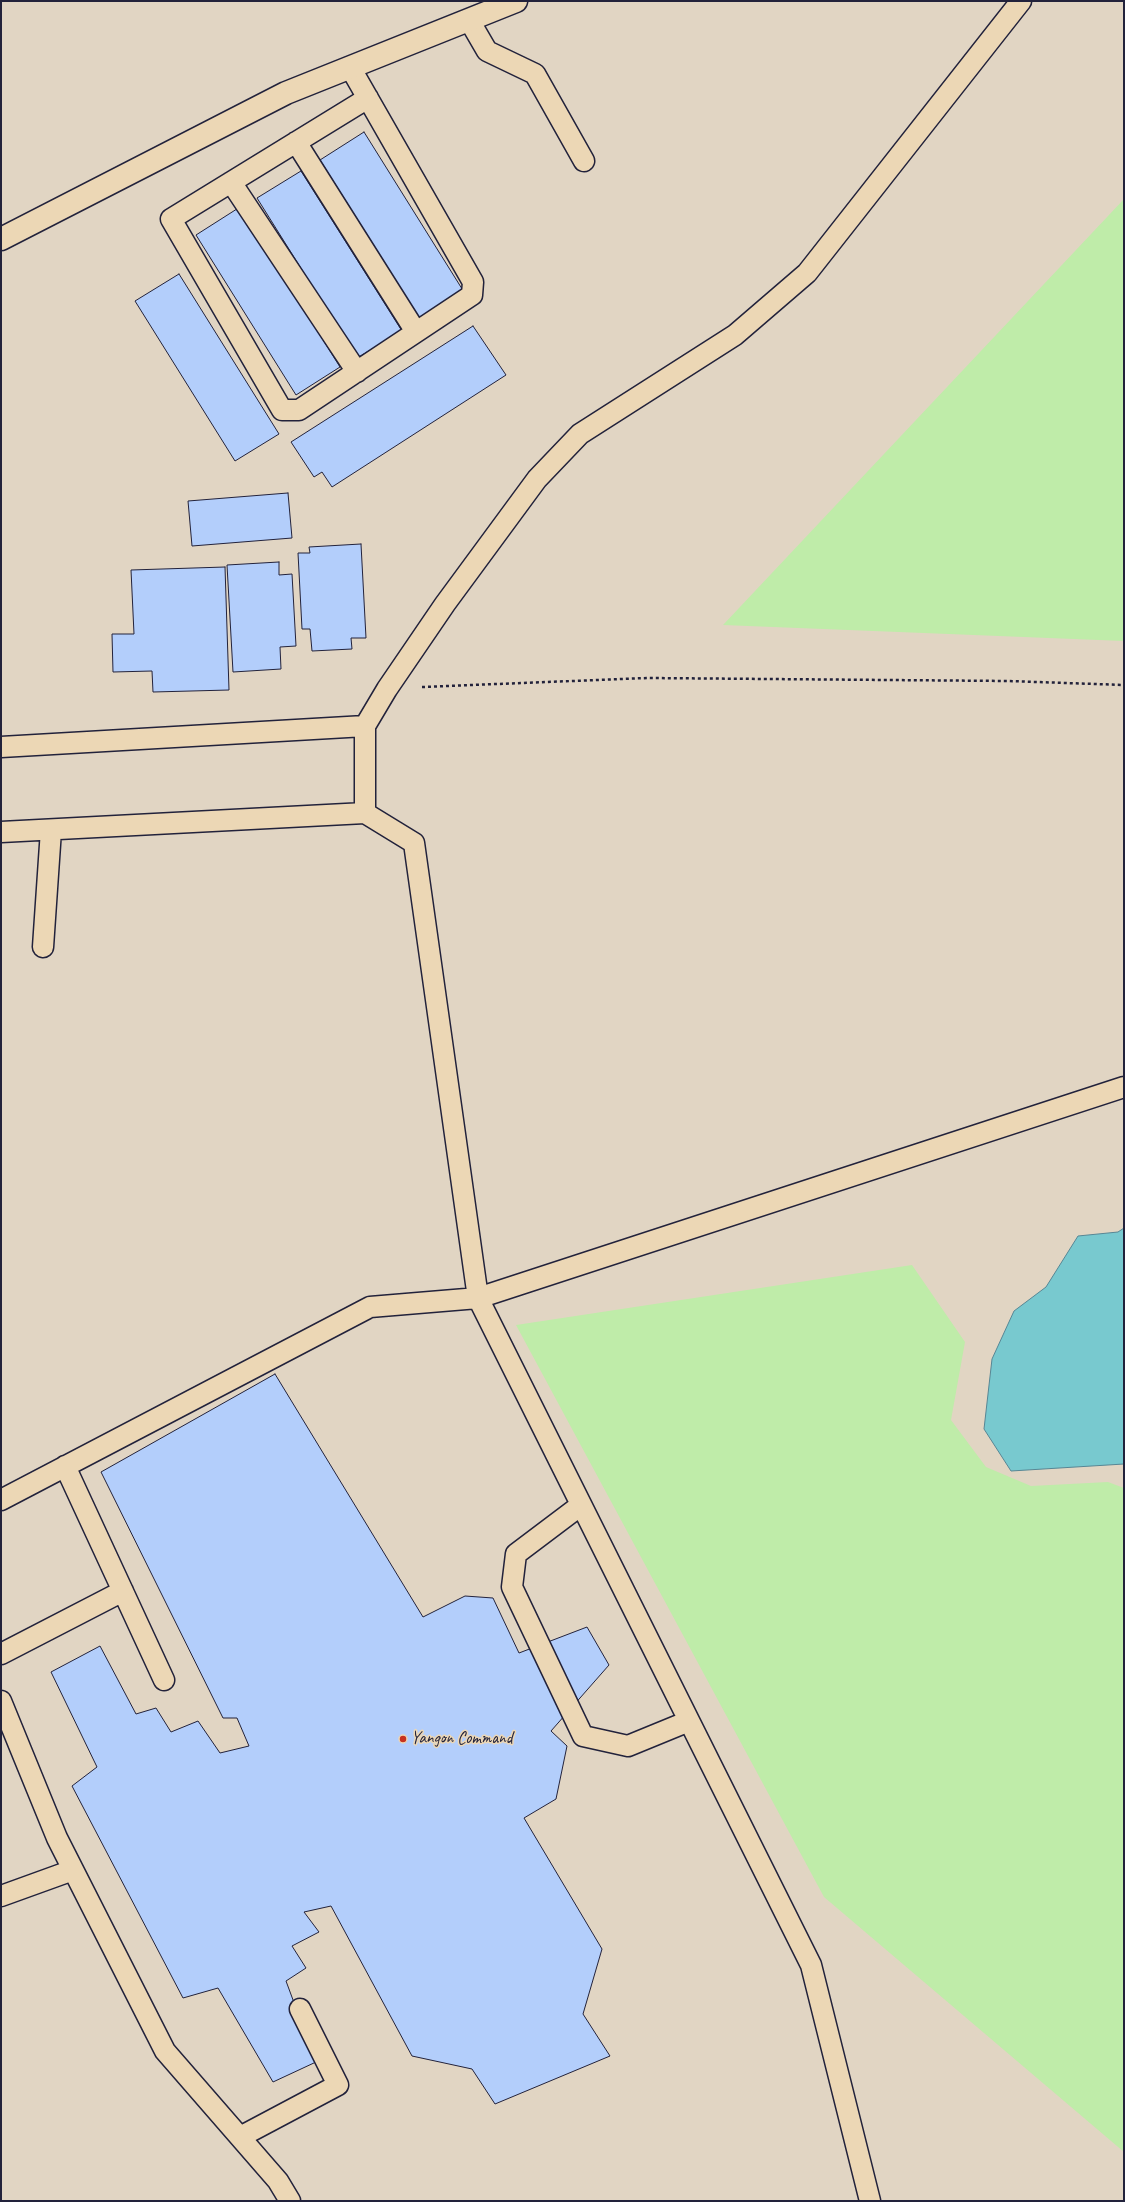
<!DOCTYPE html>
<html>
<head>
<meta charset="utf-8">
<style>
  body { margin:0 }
  #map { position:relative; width:1125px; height:2202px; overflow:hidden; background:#e1d5c3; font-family:Caveat,sans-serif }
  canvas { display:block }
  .frame { position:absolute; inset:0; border:2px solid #22223b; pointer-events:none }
</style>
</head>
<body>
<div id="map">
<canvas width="1125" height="2202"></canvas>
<div class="frame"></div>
</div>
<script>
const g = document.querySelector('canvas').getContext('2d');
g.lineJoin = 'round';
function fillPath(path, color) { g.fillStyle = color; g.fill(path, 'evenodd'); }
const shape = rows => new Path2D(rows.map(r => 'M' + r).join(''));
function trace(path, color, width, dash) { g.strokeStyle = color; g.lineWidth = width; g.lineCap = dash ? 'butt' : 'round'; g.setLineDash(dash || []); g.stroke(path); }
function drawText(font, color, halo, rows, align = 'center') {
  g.font = font + ' Caveat,sans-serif'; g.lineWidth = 3; g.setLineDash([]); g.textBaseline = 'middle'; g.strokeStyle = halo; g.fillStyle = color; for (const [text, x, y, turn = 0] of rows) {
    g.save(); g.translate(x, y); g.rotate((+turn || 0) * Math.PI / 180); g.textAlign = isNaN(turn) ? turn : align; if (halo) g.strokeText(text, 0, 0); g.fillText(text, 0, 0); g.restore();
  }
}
fillPath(shape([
  [1124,199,1124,641,723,625],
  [912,1265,965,1342,951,1420,986,1467,1031,1486,1108,1482,1124,1488,1124,2152,824,1897,516,1325]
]), '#bfeca9');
const water = shape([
  [1124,1228,1124,1464,1011,1471,984,1429,992,1359,1014,1311,1046,1287,1078,1236,1118,1232,1124,1228]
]);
fillPath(water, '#78c9cf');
trace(water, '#568694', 1);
const building = shape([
  [364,132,464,292,420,319,320,160,364,132],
  [301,171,402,331,357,358,257,198,301,171],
  [240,207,340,367,296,395,196,235,240,207],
  [179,274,279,434,235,461,135,301,179,274],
  [473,326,506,375,332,487,322,472,314,477,291,442,473,326],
  [288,493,292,538,192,546,188,501,288,493],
  [361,544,366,638,351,638,352,649,312,651,310,629,302,629,298,553,310,553,309,547,361,544],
  [279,562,279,575,292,574,296,646,280,647,281,669,233,672,227,565,279,562],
  [225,567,229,690,153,692,152,671,113,672,112,634,134,634,131,570,225,567],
  [275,1374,423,1617,465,1596,493,1598,519,1653,587,1627,609,1665,551,1731,567,1746,556,1799,524,1818,602,1949,583,2014,610,2056,495,2104,472,2069,412,2056,331,1906,304,1912,319,1932,292,1946,306,1968,286,1981,316,2062,273,2082,218,1988,183,1998,72,1786,97,1767,51,1672,100,1646,136,1714,156,1708,171,1732,198,1721,220,1753,249,1746,237,1718,223,1718,101,1472,275,1374]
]);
fillPath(building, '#b3cefb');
trace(building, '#22223b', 1);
const service = shape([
  [469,20,487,51,535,74,584,161],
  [350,67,473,282,472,295,299,410,282,410,171,219,368,98],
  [296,142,416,332],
  [231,182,357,372],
  [1,747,365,726],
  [365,813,365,726,387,689,445,604,537,479,580,434,735,335,807,273,1021,1],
  [1,832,365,813,414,843,478,1298,811,1965,870,2201],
  [43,947,51,830],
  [65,1466,164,1680],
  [1,1500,370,1307,478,1298,1124,1087],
  [581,1505,516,1554,512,1587,583,1736,628,1746,689,1721],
  [1,1654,123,1591],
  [1,1701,57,1838,165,2051,278,2181,290,2201],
  [1,1896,73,1870],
  [240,2137,338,2085,300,2009]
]);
const minor = shape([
  [1,239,286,93,516,1]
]);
trace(service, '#22223b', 23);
trace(minor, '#22223b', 25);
trace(shape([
  [422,687,647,678,1008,681,1124,685]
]), '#22223b', 2.5, [3, 3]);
trace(service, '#ecd7b5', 20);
trace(minor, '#ecd7b5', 22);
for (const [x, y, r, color] of [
  [403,1739,4,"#c8321e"]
]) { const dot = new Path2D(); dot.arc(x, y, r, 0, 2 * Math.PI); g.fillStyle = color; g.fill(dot); trace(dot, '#ecd7b5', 1.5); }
drawText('17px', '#22223b', '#ecd7b5', [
  ["Yangon Command",411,1739]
], 'left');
</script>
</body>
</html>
